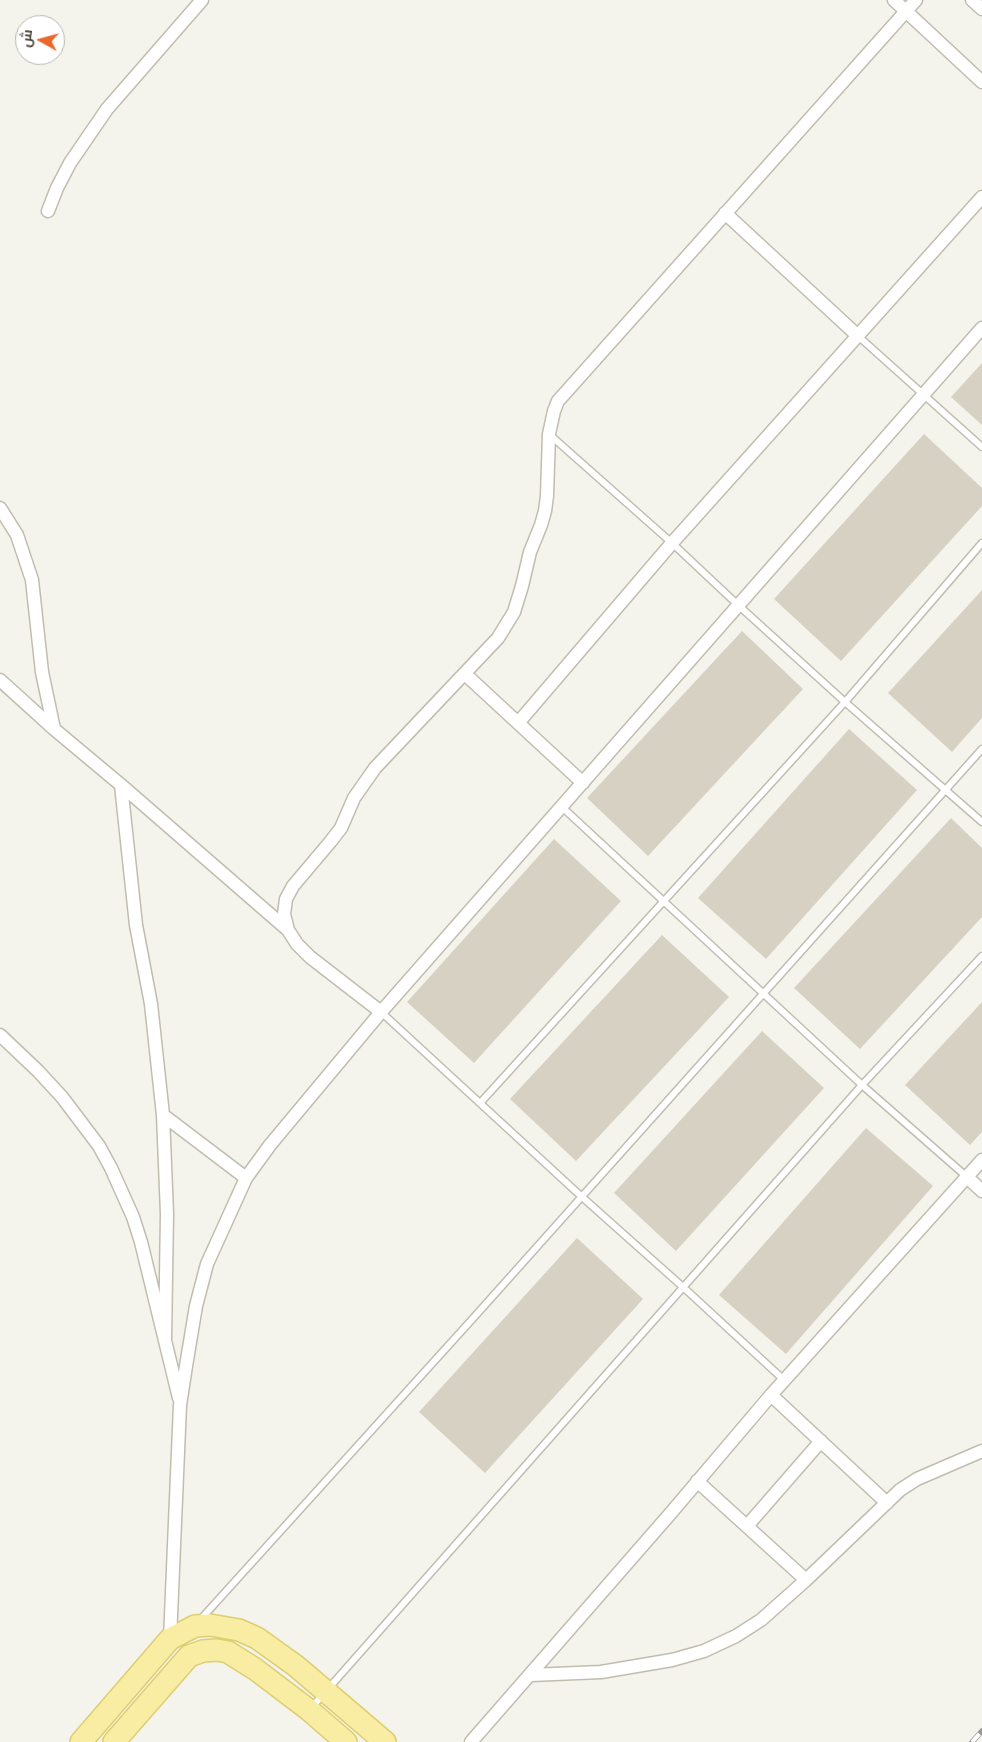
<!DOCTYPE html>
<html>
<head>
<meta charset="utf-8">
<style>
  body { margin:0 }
  #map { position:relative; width:982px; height:1742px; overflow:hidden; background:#f5f4ec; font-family:"Space Grotesk",Cairo,sans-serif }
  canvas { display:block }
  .north { position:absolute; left:15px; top:15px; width:50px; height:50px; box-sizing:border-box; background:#fff; border:1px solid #b6b5b0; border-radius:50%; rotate:277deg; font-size:14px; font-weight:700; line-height:20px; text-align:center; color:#49463a }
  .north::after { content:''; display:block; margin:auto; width:18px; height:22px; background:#ec672c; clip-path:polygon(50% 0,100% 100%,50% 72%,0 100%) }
</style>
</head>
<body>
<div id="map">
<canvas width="982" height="1742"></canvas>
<div class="north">ش</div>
</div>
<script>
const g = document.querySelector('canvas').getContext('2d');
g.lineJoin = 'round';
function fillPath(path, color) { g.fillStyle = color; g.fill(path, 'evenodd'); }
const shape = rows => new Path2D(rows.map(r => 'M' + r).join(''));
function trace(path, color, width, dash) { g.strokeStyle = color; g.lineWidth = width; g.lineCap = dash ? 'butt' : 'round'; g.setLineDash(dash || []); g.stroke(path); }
fillPath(shape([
  [982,363,982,425,951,397],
  [924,434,982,488,982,506,841,661,774,599],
  [982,590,982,718,952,752,888,693],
  [742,631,803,689,648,856,587,798],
  [849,729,917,790,766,959,698,898],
  [951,818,982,848,982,917,860,1049,794,988],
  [554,839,621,901,474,1063,407,1002],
  [662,935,729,997,576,1161,510,1099],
  [982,1002,982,1132,970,1145,905,1085],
  [762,1031,824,1088,676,1251,614,1193],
  [866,1128,933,1186,786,1354,719,1295],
  [577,1238,643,1299,485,1473,419,1412]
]), '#d6d1c2');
const service = shape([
  [858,336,982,447],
  [550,435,672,543,738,605,845,702,982,822],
  [562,807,862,1085,967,1177],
  [381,1012,582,1197,683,1287,784,1380],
  [481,1102,845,702,982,543],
  [200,1620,476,1315,982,749],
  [312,1707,862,1085,982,956]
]);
const minor = shape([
  [894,0,982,82],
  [972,0,982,9],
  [48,211,57,188,70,163,107,109,202,0],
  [725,213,858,336],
  [0,508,17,535,32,580,42,672,54,729],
  [465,674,583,783],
  [0,680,54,729,121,785,136,925,151,1004,163,1115,167,1214,165,1340],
  [518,723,672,543,982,197],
  [121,785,288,930],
  [381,1012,310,957,297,944,288,930,284,914,286,899,293,886,331,841,341,828,354,798,375,768,498,638,514,612,522,586,530,552,541,525,545,511,547,496,549,434,554,411,558,401,916,0],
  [0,1035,38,1071,62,1097,99,1146,111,1168,133,1217,141,1242,179,1398],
  [163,1115,246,1178],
  [967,1177,982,1191],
  [771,1395,887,1503],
  [697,1481,806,1580],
  [747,1526,821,1441],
  [170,1639,180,1405,186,1366,196,1306,207,1264,246,1178,270,1145,381,1012,982,328],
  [531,1675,601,1672,672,1660,704,1651,736,1636,761,1620,806,1580,900,1490,917,1479,982,1451],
  [471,1742,670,1514,771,1395,982,1160]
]);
const primary = shape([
  [81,1742,170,1639,195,1626,210,1625,239,1630,257,1638,296,1666,385,1742],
  [114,1742,189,1656,203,1651,217,1650,228,1652,255,1669,309,1710,346,1742]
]);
trace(service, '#c0bdaf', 9);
trace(minor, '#c0bdaf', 15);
trace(primary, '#ddce72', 24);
trace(service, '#fff', 6);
trace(minor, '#fff', 12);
trace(primary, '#f8eda2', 21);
const rail = shape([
  [972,1742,982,1731]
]);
trace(rail, '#999', 5.5);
trace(rail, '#fff', 4, [11]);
</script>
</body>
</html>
